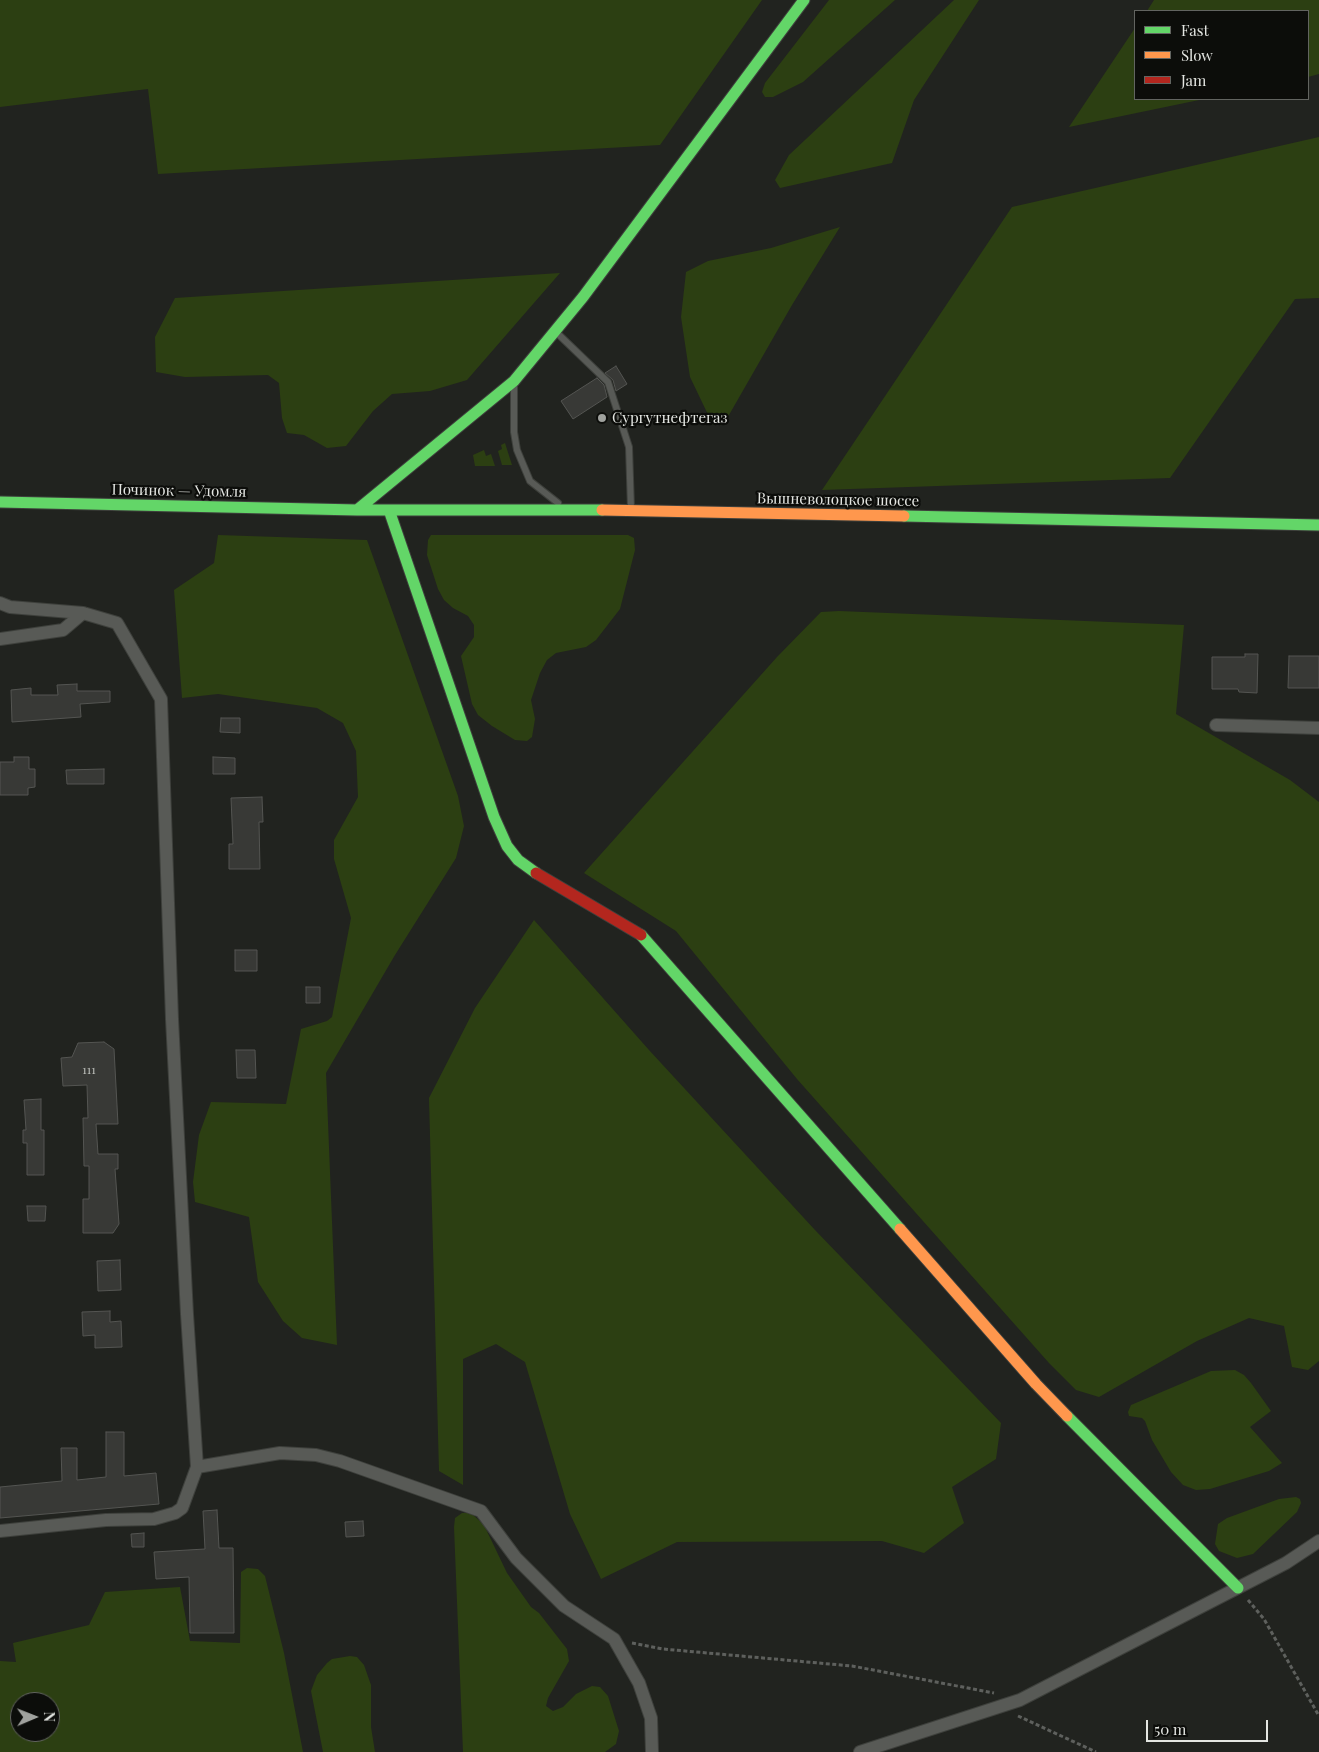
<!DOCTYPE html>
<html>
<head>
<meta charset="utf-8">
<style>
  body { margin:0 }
  #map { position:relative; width:1319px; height:1752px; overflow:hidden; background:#21231f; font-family:"Playfair Display",serif }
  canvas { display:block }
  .legend { position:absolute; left:1134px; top:10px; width:175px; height:90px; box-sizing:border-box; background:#0c0d0a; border:1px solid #626460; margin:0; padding:6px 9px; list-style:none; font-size:15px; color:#e4e6e2 }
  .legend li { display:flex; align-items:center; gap:10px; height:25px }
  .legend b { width:25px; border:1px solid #626460 }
  .north { position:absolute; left:10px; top:1692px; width:50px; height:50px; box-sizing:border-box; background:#0c0d0a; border:1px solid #626460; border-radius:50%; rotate:89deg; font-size:14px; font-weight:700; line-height:20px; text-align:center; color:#e4e6e2 }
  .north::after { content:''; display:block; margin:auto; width:18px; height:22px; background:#a0a29e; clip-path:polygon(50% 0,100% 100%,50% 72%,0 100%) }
  .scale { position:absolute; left:1146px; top:1720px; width:122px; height:22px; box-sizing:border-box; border:2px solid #e4e6e2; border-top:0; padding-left:6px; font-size:15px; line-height:18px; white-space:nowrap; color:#e4e6e2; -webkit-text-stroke:4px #0c0d0a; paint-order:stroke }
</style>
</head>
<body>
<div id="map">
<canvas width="1319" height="1752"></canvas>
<ul class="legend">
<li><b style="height:6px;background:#63d668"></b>Fast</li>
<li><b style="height:6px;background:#ff974d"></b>Slow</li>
<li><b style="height:6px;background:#b3261e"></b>Jam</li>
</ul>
<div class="north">N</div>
<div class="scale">50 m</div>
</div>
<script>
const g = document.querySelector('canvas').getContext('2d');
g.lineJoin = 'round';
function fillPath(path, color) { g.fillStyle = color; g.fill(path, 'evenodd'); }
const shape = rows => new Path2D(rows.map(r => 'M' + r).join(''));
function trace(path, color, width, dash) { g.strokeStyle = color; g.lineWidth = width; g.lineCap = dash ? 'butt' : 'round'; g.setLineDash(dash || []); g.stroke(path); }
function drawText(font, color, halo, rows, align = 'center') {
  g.font = font + ' "Playfair Display",serif'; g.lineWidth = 4.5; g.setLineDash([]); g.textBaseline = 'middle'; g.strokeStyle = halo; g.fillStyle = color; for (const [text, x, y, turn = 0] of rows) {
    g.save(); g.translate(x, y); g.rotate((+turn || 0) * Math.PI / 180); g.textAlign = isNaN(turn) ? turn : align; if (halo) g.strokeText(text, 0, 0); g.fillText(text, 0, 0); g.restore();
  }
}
fillPath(shape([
  [0,0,762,0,660,145,158,174,148,89,0,107],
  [829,0,895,0,803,82,773,97,765,97,762,92,765,83],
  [954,0,979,0,914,100,892,163,780,188,775,180,789,155],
  [1154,0,1319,0,1319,74,1308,77,1308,11,1147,11],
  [1135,28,1135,99,1204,99,1069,127],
  [1319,137,1319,298,1295,299,1170,478,822,490,1012,207],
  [840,227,792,305,729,415,721,425,713,425,690,377,681,317,686,272,708,261,771,248],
  [560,273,467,380,430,391,392,394,373,411,346,446,327,448,304,435,287,433,282,418,279,383,268,375,185,377,156,372,155,337,175,298],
  [505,443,512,465,502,465,498,451,502,449,501,445],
  [484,450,486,456,491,454,495,466,475,466,473,455],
  [218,535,367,540,458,796,464,826,456,858,395,955,326,1073,337,1345,302,1338,283,1321,258,1282,249,1217,195,1202,193,1182,199,1135,211,1102,286,1104,301,1029,327,1021,332,1017,351,918,334,859,334,840,358,797,356,751,343,723,317,708,218,694,182,698,174,590,214,563],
  [431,535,628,535,634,538,635,550,620,609,596,640,586,647,556,653,547,660,540,673,531,700,535,719,532,737,527,741,515,740,492,726,478,715,472,704,461,656,474,637,474,625,468,616,453,608,444,600,438,589,427,555,428,540],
  [839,611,1184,625,1176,714,1290,780,1319,802,1319,1361,1308,1370,1292,1367,1284,1326,1249,1318,1197,1341,1099,1397,1076,1390,1049,1363,797,1079,676,931,584,873,777,657,821,612],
  [534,920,649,1050,815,1230,1001,1423,996,1459,952,1487,964,1523,924,1553,882,1541,677,1542,601,1579,570,1514,525,1362,496,1344,463,1359,463,1485,439,1471,429,1098,475,1008],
  [1235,1370,1244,1375,1251,1383,1271,1411,1250,1427,1282,1463,1269,1471,1210,1489,1196,1490,1183,1485,1171,1472,1152,1440,1145,1421,1142,1418,1129,1416,1128,1412,1131,1405,1211,1371],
  [1296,1497,1300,1499,1301,1503,1297,1512,1253,1554,1237,1558,1219,1551,1215,1544,1218,1524,1227,1518,1279,1499],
  [462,1513,471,1513,484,1525,507,1573,531,1607,539,1613,567,1649,569,1661,548,1698,546,1706,553,1711,563,1707,576,1694,592,1686,600,1687,608,1696,619,1731,616,1744,605,1752,463,1752,454,1527,455,1518],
  [247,1568,258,1569,265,1576,284,1653,303,1752,0,1752,0,1661,16,1662,13,1643,89,1625,105,1592,180,1587,190,1641,240,1643,241,1572],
  [20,1702,50,1702,50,1732,20,1732],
  [350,1656,357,1657,364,1665,371,1685,371,1727,375,1752,323,1752,311,1691,317,1675,327,1663,332,1659]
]), '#2c3f12');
const building = shape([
  [616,366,627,384,616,391,613,380,605,373,616,366],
  [597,378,604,385,607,397,573,419,561,401,597,378],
  [1245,654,1258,654,1257,693,1239,692,1238,689,1212,689,1212,657,1245,657,1245,654],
  [1289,656,1319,656,1319,688,1288,688,1289,656],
  [77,684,77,691,110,691,110,702,80,704,81,717,12,722,11,690,31,688,31,695,58,695,57,685,77,684],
  [221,718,240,718,240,733,220,732,221,718],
  [14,757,29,757,29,769,35,769,35,787,28,788,28,795,0,795,0,762,14,762,14,757],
  [213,757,235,758,235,774,213,774,213,757],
  [104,769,104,784,67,784,66,770,104,769],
  [262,797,263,822,259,822,260,869,229,869,229,844,233,844,231,798,262,797],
  [235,950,257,950,257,971,235,971,235,950],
  [306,987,320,987,320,1003,306,1003,306,987],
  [104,1042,114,1049,118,1124,96,1124,98,1154,118,1154,118,1169,115,1169,119,1224,113,1233,83,1233,83,1199,89,1199,89,1166,84,1166,83,1118,88,1118,87,1085,63,1086,61,1058,72,1057,78,1043,104,1042],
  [236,1050,255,1050,256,1078,237,1078,236,1050],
  [41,1099,41,1130,44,1130,44,1175,27,1175,27,1143,23,1143,23,1130,26,1130,24,1100,41,1099],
  [27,1206,46,1206,45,1221,28,1221,27,1206],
  [120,1260,121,1290,98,1291,97,1261,120,1260],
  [110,1311,110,1322,121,1321,122,1347,95,1348,95,1335,83,1336,82,1312,110,1311],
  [106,1432,124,1432,124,1476,156,1473,159,1504,0,1518,0,1487,62,1481,61,1448,77,1448,77,1480,106,1477,106,1432],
  [217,1510,219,1548,233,1548,234,1633,190,1633,189,1577,156,1579,154,1552,205,1549,203,1511,217,1510],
  [363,1521,364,1536,346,1537,345,1522,363,1521],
  [144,1533,144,1547,132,1547,131,1534,144,1533]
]);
fillPath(building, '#383936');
trace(building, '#545552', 1);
const lane = shape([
  [556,332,608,382,629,447,631,509],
  [514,385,514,432,517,450,530,481,558,503]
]);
const street = shape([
  [0,603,10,607,83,613,117,623,161,699,172,1019,187,1314,197,1467,182,1508,175,1513,154,1519,106,1520,0,1531],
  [0,639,63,630,83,613],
  [1216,725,1319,728],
  [197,1467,280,1453,316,1455,340,1461,481,1511,516,1558,564,1606,614,1639,639,1683,651,1718,652,1752],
  [860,1752,1020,1700,1286,1563,1319,1541]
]);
const fast = shape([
  [0,502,357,510,602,510],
  [357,510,514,381,583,297,804,0],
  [389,510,494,817,507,846,518,860,536,873],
  [904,516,1319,525],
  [641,935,900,1229],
  [1067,1416,1238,1588]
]);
const slow = shape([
  [602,510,904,516],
  [900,1229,1036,1384,1067,1416]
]);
const jam = shape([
  [536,873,641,935]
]);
trace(lane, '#3e403c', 8);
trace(street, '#3e403c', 14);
trace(fast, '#3e403c', 13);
trace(slow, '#3e403c', 13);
trace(jam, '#3e403c', 13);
trace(shape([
  [1248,1600,1264,1619,1319,1716],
  [632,1643,663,1649,852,1666,994,1693],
  [1018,1716,1096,1752]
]), '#5e605d', 3, [4, 2.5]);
trace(lane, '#585a56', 6);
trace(street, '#585a56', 12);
trace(fast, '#63d668', 11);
trace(slow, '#ff974d', 11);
trace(jam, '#b3261e', 11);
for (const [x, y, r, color] of [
  [602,418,5,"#a0a29e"]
]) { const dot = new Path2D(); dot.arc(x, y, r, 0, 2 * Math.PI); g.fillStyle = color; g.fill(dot); trace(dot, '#0c0d0a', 2); }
drawText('12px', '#b9bbb7', null, [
  ["111",89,1070]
]);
drawText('15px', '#e4e6e2', '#0c0d0a', [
  ["Сургутнефтегаз",612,418]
], 'left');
drawText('15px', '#e4e6e2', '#0c0d0a', [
  ["Починок — Удомля",179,491,1],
  ["Вышневолоцкое шоссе",838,500,1]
]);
</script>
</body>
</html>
